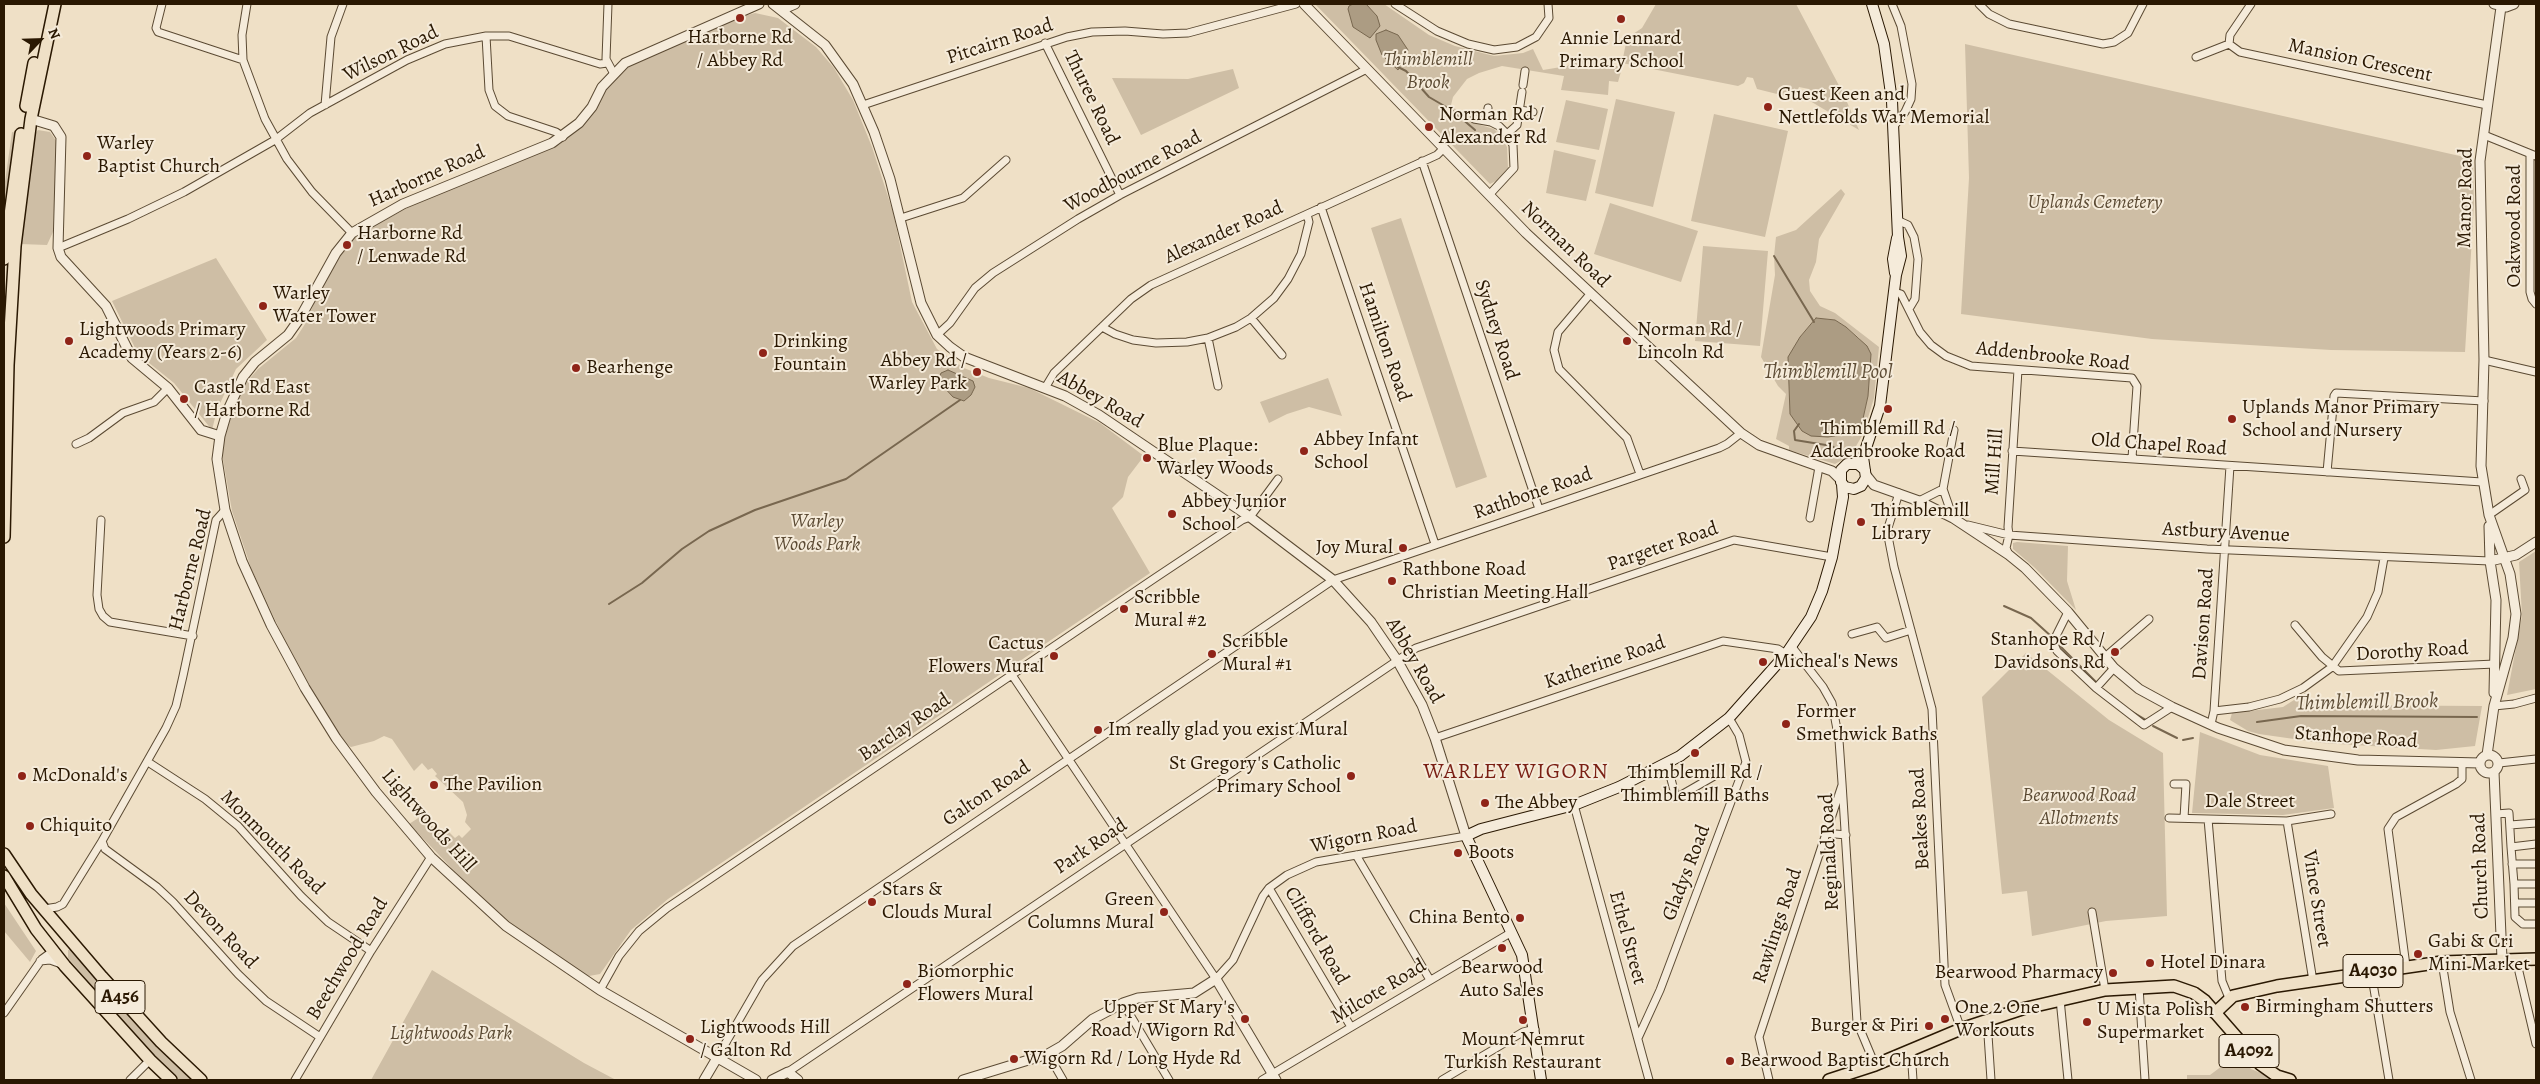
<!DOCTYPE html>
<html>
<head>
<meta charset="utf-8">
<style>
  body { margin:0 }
  #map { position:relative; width:2540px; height:1084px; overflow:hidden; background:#efe0c6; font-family:Alegreya,serif }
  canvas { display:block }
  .frame { position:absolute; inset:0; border:5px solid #2a1802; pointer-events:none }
  .north { position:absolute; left:15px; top:15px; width:50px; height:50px; -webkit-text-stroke:4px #f5ebda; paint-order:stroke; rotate:66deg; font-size:14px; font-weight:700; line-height:20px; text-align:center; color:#2a1802 }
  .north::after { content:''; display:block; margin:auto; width:18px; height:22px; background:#2a1802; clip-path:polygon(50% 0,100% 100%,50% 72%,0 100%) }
</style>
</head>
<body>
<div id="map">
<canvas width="2540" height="1084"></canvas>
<div class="frame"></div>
<div class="north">N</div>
</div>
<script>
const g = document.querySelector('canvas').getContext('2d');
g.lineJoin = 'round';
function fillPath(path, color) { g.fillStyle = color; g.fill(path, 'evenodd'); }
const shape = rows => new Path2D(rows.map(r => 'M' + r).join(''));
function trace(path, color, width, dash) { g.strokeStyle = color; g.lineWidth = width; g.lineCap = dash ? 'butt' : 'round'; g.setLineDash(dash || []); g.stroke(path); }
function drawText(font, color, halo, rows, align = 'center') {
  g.font = font + ' Alegreya,serif'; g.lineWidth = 4; g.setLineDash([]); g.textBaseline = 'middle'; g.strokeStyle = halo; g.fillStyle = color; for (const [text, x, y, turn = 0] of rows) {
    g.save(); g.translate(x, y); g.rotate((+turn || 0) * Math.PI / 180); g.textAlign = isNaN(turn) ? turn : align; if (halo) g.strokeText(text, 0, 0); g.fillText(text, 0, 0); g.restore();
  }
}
fillPath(shape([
  [1315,4,1384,4,1429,35,1455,46,1494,56,1523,53,1533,49,1543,70,1567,66,1579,58,1594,58,1622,68,1618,82,1609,81,1608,95,1561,90,1564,76,1502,66,1479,73,1467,79,1453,97,1451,105,1470,122,1494,129,1501,136,1507,147,1508,168,1496,181,1490,184],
  [1656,4,1796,4,1844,95,1859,130,1810,101,1809,89,1799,87,1796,94,1786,94,1785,96,1757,89,1753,78,1747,77,1744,83,1738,86,1622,63,1627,38,1642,28],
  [755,13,778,18,816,47,834,68,853,100,872,147,893,212,912,302,937,349,964,368,989,378,1029,388,1100,423,1144,456,1128,477,1123,497,1112,508,1150,573,668,899,631,930,600,974,589,976,583,974,514,928,469,886,409,824,426,813,429,817,426,820,443,837,449,832,455,838,459,835,462,838,471,829,465,822,467,815,463,802,435,776,437,774,432,768,428,770,422,763,414,771,392,739,384,736,374,741,351,747,343,742,323,712,289,650,251,568,232,511,223,460,223,442,227,421,245,384,258,369,296,338,305,324,332,263,353,237,428,197,560,144,583,124,610,83,630,64,740,17],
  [1965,44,2473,159,2474,204,2465,352,2331,350,2152,339,1961,314,1969,178],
  [1233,69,1239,88,1141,135,1112,78,1188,79],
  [1616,99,1675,112,1653,207,1595,193],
  [1566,100,1608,109,1599,150,1556,142],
  [1714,114,1788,131,1765,237,1691,221],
  [38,130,50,132,57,142,53,232,47,245,20,244,34,135],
  [12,132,16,133,16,135,4,225,4,189],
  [1554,150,1596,160,1586,201,1546,193],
  [1841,189,1845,194,1819,239,1816,262,1809,280,1810,291,1820,306,1835,313,1879,347,1874,398,1863,434,1851,455,1835,464,1789,450,1789,446,1776,439,1786,394,1778,386,1761,357,1775,275,1774,256,1776,237,1796,230],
  [1816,318,1835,320,1846,327,1859,338,1871,354,1868,396,1860,432,1828,437,1790,414,1789,391,1795,347,1800,337],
  [1610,203,1698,231,1681,282,1594,254],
  [1401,218,1487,477,1456,488,1371,228],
  [1703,246,1768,251,1760,346,1695,341],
  [216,258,267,340,236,369,217,410,212,430,174,383,138,354,112,301],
  [1328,378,1342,416,1309,407,1287,414,1269,423,1260,402],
  [2017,542,2068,546,2067,581,2076,610,2035,568,2013,549,2013,543],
  [2536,551,2536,689,2507,695,2522,616,2519,562],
  [2026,653,2109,720,2163,753,2167,916,2106,921,2032,936,2027,891,2002,894,1982,697],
  [2305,693,2316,705,2482,706,2475,746,2436,750,2322,743,2259,734,2248,731,2230,720,2232,713,2283,707],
  [2200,732,2260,755,2328,766,2334,808,2283,815,2192,813],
  [4,903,36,951,30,962,4,931],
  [68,950,74,950,197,1080,179,1080,155,1058,68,958],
  [432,970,584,1063,616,1080,371,1080],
  [2238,1054,2251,1069,2279,1080,2187,1080,2187,1075,2210,1075]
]), '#cebea5');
const water = shape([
  [1353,4,1366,4,1377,16,1380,26,1370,38,1353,27,1348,9,1349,6,1353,4],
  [1386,30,1398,35,1408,50,1398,70,1382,55,1376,40,1376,34,1386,30],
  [1816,318,1835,320,1846,327,1867,346,1871,354,1868,396,1860,432,1828,437,1811,436,1802,431,1790,414,1788,357,1800,337,1816,318],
  [948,370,973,381,975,387,971,395,964,401,953,397,941,384,939,378,941,373,948,370]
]);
fillPath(water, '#ac9c83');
trace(water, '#78674f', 1);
trace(shape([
  [1398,67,1406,71,1429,97,1453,111,1475,130],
  [1774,256,1814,322],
  [1799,424,1794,431,1795,440,1832,446,1839,451,1841,458],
  [609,604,642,583,682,549,709,531,755,510,846,479,960,400],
  [2004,606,2031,618,2052,637],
  [2058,644,2097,683],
  [2131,711,2146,720],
  [2257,722,2301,716,2477,717],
  [2153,726,2177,738],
  [2183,740,2193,738]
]), '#78674f', 2);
const minor = shape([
  [162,4,156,28,158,32,243,60],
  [247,4,242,35,243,60,265,119,287,159,312,192,352,233],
  [608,4,606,59,614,74],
  [1395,4,1437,31,1468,44,1494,50,1517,47,1536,37,1549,18,1548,4],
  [1892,4,1901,26,1912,84,1911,99,1905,112,1894,126],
  [1979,4,1989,14,2009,24,2103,44,2114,42,2128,33,2143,4],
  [2251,4,2230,35,2229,44,2240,52,2487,105],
  [486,36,489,90,495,106,508,116,556,132,563,137],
  [1045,43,1120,195],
  [2196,57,2229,44],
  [1523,85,1525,71],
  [325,105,331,37,343,4],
  [863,105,1067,37,1092,32,1125,31,1163,34,1188,33,1296,4],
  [1520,110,1533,112],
  [1474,119,1491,122,1499,126,1507,134,1513,145,1514,168,1489,195],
  [1486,120,1488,108],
  [1507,134,1517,125,1522,92],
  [2484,135,2536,156],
  [2530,154,2530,292,2532,299,2536,304],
  [1422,161,1539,509],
  [1321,207,1435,544],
  [901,218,963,198,1006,160],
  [1897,220,1908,225,1914,237,1918,259,1915,299,1909,309],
  [58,248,128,219,184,192,275,140,310,113,407,60,445,44,486,36,509,36,600,64,607,63],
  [1894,292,1901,294,1920,332,1931,345,1946,356,1971,366,2132,378,2137,386,2132,458],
  [1591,293,1558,332,1554,350,1559,369,1627,438,1640,474],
  [1251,318,1282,355],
  [1102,327,1115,334,1133,340,1156,343,1187,342,1208,338,1236,327,1251,318,1274,298,1288,279,1301,254,1309,222,1307,214],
  [937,335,950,323,975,288,993,273,1078,219,1120,195,1367,69],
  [1208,338,1218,386],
  [2484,360,2536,372],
  [1045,388,1054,373,1131,299,1151,285,1437,155,1444,148],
  [76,444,89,438,123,413,154,402,168,388],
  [2012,451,2482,482],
  [2327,472,2334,396,2336,393,2484,401],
  [1943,489,1954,430],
  [1899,493,1887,531,1894,567,1932,709,1945,985,1961,1029],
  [1919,501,1943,489,1953,518],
  [2489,515,2525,490,2521,479],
  [1810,518,1819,467],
  [101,520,97,595,99,609,103,616,110,622,193,636],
  [1968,525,2009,535,2207,549,2490,561],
  [2009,555,2006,548,2009,535,2008,527,2018,370],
  [2068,612,2053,642,2057,651,2096,688,2144,725,2172,707],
  [2295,625,2322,657,2339,671,2495,664],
  [1852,634,1877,627,1886,638,1911,630],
  [1792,647,1823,687,1832,703,1839,740,1842,783,1857,1022,1875,1065],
  [2104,658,2149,619],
  [1012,675,1216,979,1233,960,1263,896,1269,888,1287,875,1316,862,1466,836],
  [2096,688,2114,668],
  [2494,706,2514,704,2536,698],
  [2214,711,2249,707,2280,699,2303,688,2332,667,2367,617,2378,592,2384,558],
  [2211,724,2214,711,2230,466],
  [1435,738,1723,641,1778,649,1786,654],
  [148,762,205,799,238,826,301,896,328,922,371,951],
  [2499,763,2536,759],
  [1667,764,1676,798,1716,775],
  [2174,784,2186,784,2184,818],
  [1574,805,1649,1080],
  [2496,814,2509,813,2511,847,2536,844],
  [2169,818,2287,821,2331,814],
  [2208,819,2222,981,2229,998],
  [2287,821,2313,981],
  [2510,825,2536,823],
  [1825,833,1846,835],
  [102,841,105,849,157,887,173,902,238,974,266,1001,320,1037],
  [2511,847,2514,884,2536,884],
  [1356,855,1430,980],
  [2512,864,2536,864],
  [2514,884,2515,917,2523,924,2536,924],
  [1269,888,1351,1027],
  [2515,903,2536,903],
  [44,909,57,907,63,904,102,841,166,728,176,706,183,676,216,520,225,510],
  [2092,912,2105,990],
  [2516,959,2536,1044],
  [40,961,50,960,64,965],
  [2442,962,2450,1012,2471,1080],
  [2406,966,2388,829,2396,817,2456,784,2462,779,2462,762],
  [2371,971,2389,1080],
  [2139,987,2145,1080],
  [600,990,619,956,639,931,667,908,1155,578,1242,520,1250,517,1278,479],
  [2060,999,2068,1080],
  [1123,1003,1169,1080],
  [4,1013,42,959,53,951],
  [1987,1020,1991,1080],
  [1638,1038,1660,990,1746,762,1739,735,1729,718],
  [1911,1050,1913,1080],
  [1048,1054,1063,1080],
  [717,1058,762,980,793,946,1333,580,1719,448,1727,444,1741,433],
  [788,1072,1416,648,1734,540,1832,557],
  [130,1080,150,1060],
  [295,1080,371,951,431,857],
  [1262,1080,1512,932],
  [1442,1080,1523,1032,1535,1029],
  [1769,1080,1759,1037,1842,785]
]);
const tertiary = shape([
  [773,4,825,45,853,84,874,132,890,179,921,303,937,335,950,347,964,357,1065,396,1099,415,1250,517,1333,580,1371,622,1397,660,1422,705,1435,738,1466,836],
  [1304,4,1526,233,1741,433,1759,445,1832,471,1840,479],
  [2494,4,2506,7,2514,4],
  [781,10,795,4],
  [31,119,54,126,61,137,58,248,61,257,106,306,132,358,168,388,201,430,220,436],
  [1866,475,1874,485,1919,501,1953,518,2009,555,2025,568,2068,612,2114,668,2139,689,2172,707,2218,728,2284,750,2358,760,2480,763],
  [2489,526,2490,561,2496,600,2494,693],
  [2490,561,2516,555,2536,542],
  '2480 764a9 9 0 1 1 18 0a9 9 0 1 1-18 0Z',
  [2487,755,2494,706,2513,638,2516,614,2510,574,2489,515,2481,466,2484,360,2480,161,2501,7],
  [2494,772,2502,959],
  [704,1080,717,1058],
  [756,1080,600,990,506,926,431,857,376,792,336,738,305,688,271,625,242,561,225,510,217,459,220,436,227,412,243,377,255,362,288,335,300,318,336,253,352,233,403,204,552,143,579,123,592,107,602,87,625,63,759,4],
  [772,1080,788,1072,798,1080],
  [963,1080,1048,1054,1062,1046,1093,1019,1123,1003,1138,998,1194,993,1216,979,1276,1080]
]);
const secondary = shape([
  [1895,273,1893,259,1897,238],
  [1865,470,1858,464,1847,464,1841,470,1841,482,1845,487,1854,489,1861,486,1866,478,1863,457,1880,406,1896,275,1901,256,1898,237,1892,101,1884,44,1872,4],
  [1466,836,1481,829,1574,805,1619,787,1680,756,1729,718,1786,654,1811,617,1822,591,1832,557,1843,497,1842,484],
  [1466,836,1522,955,1541,1080]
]);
const primary = shape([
  [2215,1013,2233,996,2277,986,2442,962,2536,959],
  [1829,1080,1875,1065,1961,1029,2022,1009,2105,990,2174,986,2194,993,2205,1001,2260,1064,2277,1076,2290,1080]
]);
const trunk = shape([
  [26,106,34,63],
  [4,259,21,134],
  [4,537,8,365,15,246,31,119,55,4],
  [4,854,31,894,102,977,161,1042,201,1080],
  [4,876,36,929,65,966,150,1060,171,1080]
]);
trace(minor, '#5b4a33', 9);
trace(tertiary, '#5b4a33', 11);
trace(secondary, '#2a1802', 12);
trace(primary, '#2a1802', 14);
trace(trunk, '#2a1802', 14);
trace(minor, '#f5ebda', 7);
trace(tertiary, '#f5ebda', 9);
trace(secondary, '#f5ebda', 10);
trace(primary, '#efe0c6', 11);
trace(trunk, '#efe0c6', 11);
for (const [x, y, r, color] of [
  [740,18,5,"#8f2418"],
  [1621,19,5,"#8f2418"],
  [1768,107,5,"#8f2418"],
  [1429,127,5,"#8f2418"],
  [87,156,5,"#8f2418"],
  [347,245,5,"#8f2418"],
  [263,306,5,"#8f2418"],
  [69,341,5,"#8f2418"],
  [1627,341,5,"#8f2418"],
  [763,353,5,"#8f2418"],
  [576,368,5,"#8f2418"],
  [977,372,5,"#8f2418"],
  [184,399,5,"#8f2418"],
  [1888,409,5,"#8f2418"],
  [2232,419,5,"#8f2418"],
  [1304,451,5,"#8f2418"],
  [1147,458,5,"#8f2418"],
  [1172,514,5,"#8f2418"],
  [1861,522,5,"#8f2418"],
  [1403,548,5,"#8f2418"],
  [1392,581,5,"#8f2418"],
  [1124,609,5,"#8f2418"],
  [2115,652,5,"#8f2418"],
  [1212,654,5,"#8f2418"],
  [1054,656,5,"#8f2418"],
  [1763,662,5,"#8f2418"],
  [1786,724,5,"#8f2418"],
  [1098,730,5,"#8f2418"],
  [1695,753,5,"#8f2418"],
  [22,776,5,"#8f2418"],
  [1351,776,5,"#8f2418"],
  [434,785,5,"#8f2418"],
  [1485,803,5,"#8f2418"],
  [30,826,5,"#8f2418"],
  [1458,853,5,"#8f2418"],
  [872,902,5,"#8f2418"],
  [1164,912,5,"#8f2418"],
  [1520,918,5,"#8f2418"],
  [1502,948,5,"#8f2418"],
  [2418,954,5,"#8f2418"],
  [2150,963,5,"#8f2418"],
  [2113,973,5,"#8f2418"],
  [907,984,5,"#8f2418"],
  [2245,1007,5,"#8f2418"],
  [1245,1019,5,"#8f2418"],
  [1945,1019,5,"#8f2418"],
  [1523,1020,5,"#8f2418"],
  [2087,1022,5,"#8f2418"],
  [1929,1026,5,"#8f2418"],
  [690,1039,5,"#8f2418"],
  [1014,1059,5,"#8f2418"],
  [1730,1061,5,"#8f2418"]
]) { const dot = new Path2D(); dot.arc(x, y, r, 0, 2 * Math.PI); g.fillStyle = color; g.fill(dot); trace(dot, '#f5ebda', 2); }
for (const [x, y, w] of [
  [2373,971,60],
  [120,997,50],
  [2249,1051,60]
]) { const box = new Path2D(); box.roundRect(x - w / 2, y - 16.5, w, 33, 4); g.fillStyle = '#f5ebda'; g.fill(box); trace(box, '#2a1802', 1); }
drawText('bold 19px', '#2a1802', null, [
  ["A4030",2373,971],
  ["A456",120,997],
  ["A4092",2249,1051]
]);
drawText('20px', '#2a1802', '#f5ebda', [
  ["Harborne Rd",740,38,"center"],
  ["/ Abbey Rd",740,61,"center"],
  ["Annie Lennard",1621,39,"center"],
  ["Primary School",1621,62,"center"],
  ["Guest Keen and",1778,95],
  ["Nettlefolds War Memorial",1778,118],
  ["Norman Rd /",1439,115],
  ["Alexander Rd",1439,138],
  ["Warley",97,144],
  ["Baptist Church",97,167],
  ["Harborne Rd",357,234],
  ["/ Lenwade Rd",357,257],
  ["Warley",273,294],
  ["Water Tower",273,317],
  ["Lightwoods Primary",79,330],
  ["Academy (Years 2-6)",79,353],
  ["Norman Rd /",1637,330],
  ["Lincoln Rd",1637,353],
  ["Drinking",773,342],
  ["Fountain",773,365],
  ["Abbey Rd /",967,361,"right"],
  ["Warley Park",967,384,"right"],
  ["Bearhenge",586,368],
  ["Castle Rd East",194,388],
  ["/ Harborne Rd",194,411],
  ["Uplands Manor Primary",2242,408],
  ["School and Nursery",2242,431],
  ["Thimblemill Rd /",1888,429,"center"],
  ["Addenbrooke Road",1888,452,"center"],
  ["Abbey Infant",1314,440],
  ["School",1314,463],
  ["Blue Plaque:",1157,446],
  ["Warley Woods",1157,469],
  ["Abbey Junior",1182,502],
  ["School",1182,525],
  ["Thimblemill",1871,511],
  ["Library",1871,534],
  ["Joy Mural",1393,548,"right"],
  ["Rathbone Road",1402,570],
  ["Christian Meeting Hall",1402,593],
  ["Scribble",1134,598],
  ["Mural #2",1134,621],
  ["Stanhope Rd /",2105,640,"right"],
  ["Davidsons Rd",2105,663,"right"],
  ["Scribble",1222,642],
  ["Mural #1",1222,665],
  ["Cactus",1044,644,"right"],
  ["Flowers Mural",1044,667,"right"],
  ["Micheal's News",1773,662],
  ["Former",1796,712],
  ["Smethwick Baths",1796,735],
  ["Im really glad you exist Mural",1108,730],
  ["St Gregory's Catholic",1341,764,"right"],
  ["Primary School",1341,787,"right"],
  ["Thimblemill Rd /",1695,773,"center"],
  ["Thimblemill Baths",1695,796,"center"],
  ["McDonald's",32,776],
  ["The Pavilion",444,785],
  ["The Abbey",1495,803],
  ["Chiquito",40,826],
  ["Boots",1468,853],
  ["Stars &",882,890],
  ["Clouds Mural",882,913],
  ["Green",1154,900,"right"],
  ["Columns Mural",1154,923,"right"],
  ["China Bento",1510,918,"right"],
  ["Gabi & Cri",2428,942],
  ["Mini Market",2428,965],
  ["Hotel Dinara",2160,963],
  ["Bearwood",1502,968,"center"],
  ["Auto Sales",1502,991,"center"],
  ["Biomorphic",917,972],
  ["Flowers Mural",917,995],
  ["Bearwood Pharmacy",2103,973,"right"],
  ["Birmingham Shutters",2255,1007],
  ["Upper St Mary's",1235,1008,"right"],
  ["Road / Wigorn Rd",1235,1031,"right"],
  ["One 2 One",1955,1008],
  ["Workouts",1955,1031],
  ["U Mista Polish",2097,1010],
  ["Supermarket",2097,1033],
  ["Burger & Piri",1919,1026,"right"],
  ["Lightwoods Hill",700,1028],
  ["/ Galton Rd",700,1051],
  ["Mount Nemrut",1523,1040,"center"],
  ["Turkish Restaurant",1523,1063,"center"],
  ["Wigorn Rd / Long Hyde Rd",1024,1059],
  ["Bearwood Baptist Church",1740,1061]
], 'left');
drawText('20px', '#2a1802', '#f5ebda', [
  ["Pitcairn Road",1000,42,-18],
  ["Wilson Road",391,54,-26],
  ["Mansion Crescent",2360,61,12],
  ["Thuree Road",1091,98,64],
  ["Woodbourne Road",1133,172,-28],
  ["Harborne Road",427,177,-24],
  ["Manor Road",2466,198,-89],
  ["Oakwood Road",2515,226,-90],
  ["Alexander Road",1224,233,-24],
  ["Norman Road",1565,245,44],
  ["Sydney Road",1496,330,72],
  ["Hamilton Road",1384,342,71],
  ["Addenbrooke Road",2053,357,6],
  ["Abbey Road",1100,400,30],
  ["Old Chapel Road",2159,445,4],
  ["Mill Hill",1995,462,-86],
  ["Rathbone Road",1533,494,-19],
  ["Astbury Avenue",2226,533,3],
  ["Pargeter Road",1663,547,-19],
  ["Harborne Road",191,570,-76],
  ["Davison Road",2204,624,-86],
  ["Dorothy Road",2412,652,-3],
  ["Abbey Road",1414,661,60],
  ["Katherine Road",1605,663,-19],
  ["Barclay Road",905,728,-34],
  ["Stanhope Road",2356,738,4],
  ["Galton Road",987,794,-34],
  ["Dale Street",2250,802],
  ["Beakes Road",1921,819,-93],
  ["Lightwoods Hill",428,821,48],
  ["Wigorn Road",1364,837,-11],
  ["Monmouth Road",272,843,45],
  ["Park Road",1091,847,-34],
  ["Reginald Road",1830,852,-93],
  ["Church Road",2481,866,-92],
  ["Gladys Road",1687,873,-69],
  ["Vince Street",2316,899,81],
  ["Rawlings Road",1778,926,-72],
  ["Devon Road",220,930,47],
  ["Clifford Road",1316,936,60],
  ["Ethel Street",1627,938,75],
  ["Beechwood Road",348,959,-59],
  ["Milcote Road",1379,992,-31]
]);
drawText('italic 20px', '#5b4a33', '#f5ebda', [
  ["Thimblemill",1428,60],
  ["Brook",1428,83],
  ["Uplands Cemetery",2095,203],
  ["Warley",817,522],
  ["Woods Park",817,545],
  ["Bearwood Road",2079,796],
  ["Allotments",2079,819],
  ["Lightwoods Park",451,1034]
]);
drawText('italic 21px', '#5e4d36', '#f5ebda', [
  ["Thimblemill Pool",1828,373],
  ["Thimblemill Brook",2367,703,-1]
]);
g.letterSpacing = '1px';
drawText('22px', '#7a1f14', '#f5ebda', [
  ["WARLEY WIGORN",1516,773]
]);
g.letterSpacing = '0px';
</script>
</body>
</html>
